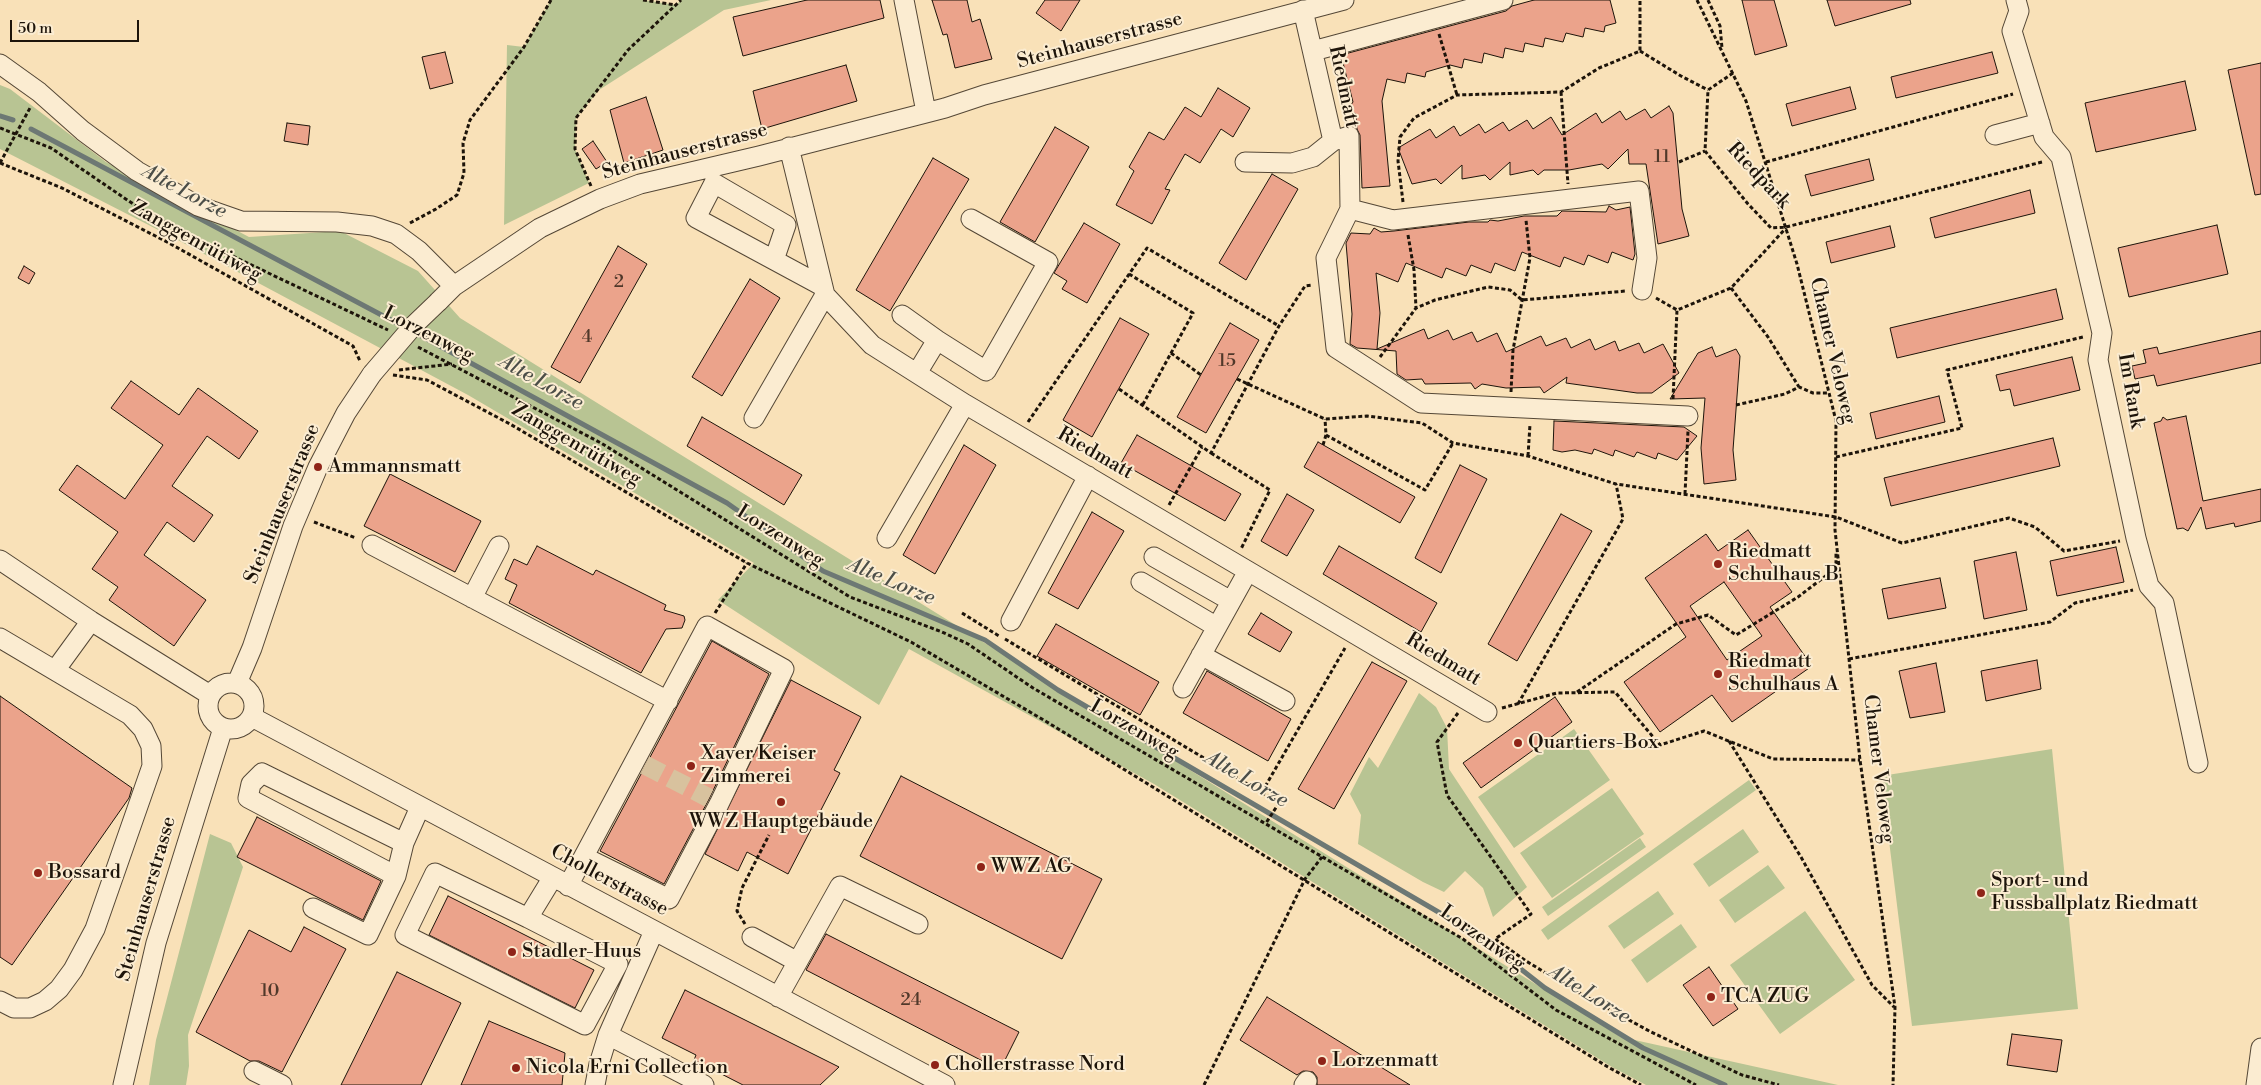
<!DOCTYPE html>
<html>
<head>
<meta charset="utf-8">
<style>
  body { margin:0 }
  #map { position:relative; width:2261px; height:1085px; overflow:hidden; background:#f9e1b8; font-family:"Libre Bodoni",serif }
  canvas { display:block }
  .scale { position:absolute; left:10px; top:20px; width:129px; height:22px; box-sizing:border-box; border:2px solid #1d140a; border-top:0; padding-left:6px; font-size:15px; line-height:18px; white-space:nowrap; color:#1d140a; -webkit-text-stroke:4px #fbecd1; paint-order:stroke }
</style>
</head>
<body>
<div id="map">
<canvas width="2261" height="1085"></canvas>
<div class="scale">50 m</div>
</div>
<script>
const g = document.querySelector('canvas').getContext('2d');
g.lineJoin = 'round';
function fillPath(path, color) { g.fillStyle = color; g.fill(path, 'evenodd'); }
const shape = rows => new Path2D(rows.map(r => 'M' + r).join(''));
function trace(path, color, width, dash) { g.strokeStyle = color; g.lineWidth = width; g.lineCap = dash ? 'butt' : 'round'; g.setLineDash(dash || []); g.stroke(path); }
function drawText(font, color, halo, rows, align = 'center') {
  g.font = font + ' "Libre Bodoni",serif'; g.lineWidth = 4; g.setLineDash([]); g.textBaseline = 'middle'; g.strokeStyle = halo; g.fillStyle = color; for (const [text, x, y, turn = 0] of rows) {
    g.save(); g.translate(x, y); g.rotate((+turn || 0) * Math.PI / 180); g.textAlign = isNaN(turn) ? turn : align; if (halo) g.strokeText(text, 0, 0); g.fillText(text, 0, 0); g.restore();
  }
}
fillPath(shape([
  [551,0,643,0,676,5,681,0,771,0,724,10,599,90,576,118,575,149,589,183,504,225,507,45,524,47],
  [0,85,10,89,106,162,249,237,340,231,418,271,460,318,1621,1037,1838,1085,1646,1085,1612,1067,1154,784,909,649,879,705,718,600,754,563,468,395,176,239,0,149],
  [1419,693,1436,707,1447,728,1449,769,1527,887,1493,917,1483,888,1465,871,1444,892,1423,882,1358,844,1361,815,1350,794,1369,757,1378,768],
  [1574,729,1610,780,1514,848,1478,797],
  [2052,749,2078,1009,1912,1026,1881,776],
  [1749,780,1756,790,1548,940,1541,930],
  [1612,788,1644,834,1552,898,1520,853],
  [1743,829,1759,852,1709,887,1693,864],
  [210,834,231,843,243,867,188,1035,189,1066,186,1085,149,1085,156,1040],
  [1640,838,1646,847,1548,916,1542,907],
  [1768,865,1785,888,1735,923,1719,900],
  [1658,891,1674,914,1624,949,1608,926],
  [1805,911,1855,980,1780,1034,1730,965],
  [1681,924,1697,947,1647,983,1631,960]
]), '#b8c493');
trace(shape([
  [0,116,13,120],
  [31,129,406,328],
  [414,332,727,503,823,571,985,640,1058,690,1476,934,1545,988,1643,1048,1725,1085]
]), '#6d7874', 5);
const building = shape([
  [807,0,880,0,884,18,743,56,733,17,807,0],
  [932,0,967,0,972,22,980,19,992,59,955,68,947,34,943,35,932,0],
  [1045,0,1080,0,1061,31,1036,13,1045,0],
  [1534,0,1610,0,1616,23,1605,26,1604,32,1585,28,1583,37,1566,33,1563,42,1545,38,1543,47,1525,43,1523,52,1505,48,1503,58,1484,53,1482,63,1464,59,1462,68,1450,65,1426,72,1425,77,1407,73,1405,83,1387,79,1382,101,1390,186,1362,188,1360,135,1357,129,1356,114,1348,109,1353,102,1341,55,1506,11,1512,6,1534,0],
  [1742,0,1774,0,1787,46,1755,55,1742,0],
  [1827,0,1910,0,1911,4,1835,26,1827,0],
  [445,52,453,83,430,89,422,57,445,52],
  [1992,52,1998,73,1896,98,1891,77,1992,52],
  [2261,63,2261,194,2255,195,2228,70,2261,63],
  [846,65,857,101,762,129,753,91,846,65],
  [2185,81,2196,130,2096,152,2085,103,2185,81],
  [1850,87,1856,109,1792,126,1786,104,1850,87],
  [1218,88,1250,108,1233,137,1221,129,1200,163,1185,154,1165,189,1170,190,1152,224,1116,205,1134,171,1129,167,1149,132,1164,140,1185,107,1201,117,1218,88],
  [646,97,663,150,624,163,610,110,646,97],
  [1669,106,1673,113,1682,209,1689,236,1658,244,1646,164,1629,164,1628,149,1608,169,1602,164,1569,170,1544,170,1538,175,1533,170,1510,175,1510,162,1490,180,1485,175,1462,179,1462,165,1441,184,1436,179,1412,184,1398,148,1430,129,1436,138,1454,126,1460,136,1479,124,1485,133,1503,122,1509,131,1527,120,1533,129,1551,117,1562,135,1596,113,1602,123,1620,111,1626,120,1645,109,1651,118,1669,106],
  [287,123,310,126,308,145,284,141,287,123],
  [1055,127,1089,147,1035,242,1000,222,1055,127],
  [593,141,607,162,596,169,582,149,593,141],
  [933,158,969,179,890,311,856,290,933,158],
  [1869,159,1874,180,1811,196,1805,175,1869,159],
  [1272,174,1298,189,1246,280,1219,263,1272,174],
  [2030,190,2035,213,1935,238,1930,218,2030,190],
  [1609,206,1616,210,1630,207,1635,254,1633,260,1612,252,1608,263,1588,255,1584,265,1564,257,1560,267,1522,252,1515,271,1495,263,1491,273,1471,265,1466,276,1446,268,1442,278,1406,263,1398,282,1376,273,1380,313,1377,349,1424,329,1428,339,1448,330,1453,340,1472,332,1477,342,1497,333,1506,352,1541,336,1546,346,1566,338,1571,348,1590,339,1595,350,1615,341,1619,351,1639,343,1644,353,1663,344,1679,373,1652,393,1637,393,1566,383,1567,377,1544,393,1540,387,1506,388,1482,384,1475,389,1471,383,1425,384,1422,379,1406,380,1397,374,1396,351,1357,348,1350,344,1352,314,1346,243,1351,233,1370,234,1374,228,1381,232,1394,231,1469,222,1488,222,1490,220,1498,221,1524,216,1557,216,1562,211,1606,212,1609,206],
  [1084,223,1120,244,1087,303,1062,289,1067,281,1054,273,1084,223],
  [2217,225,2228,274,2129,297,2118,248,2217,225],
  [1890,226,1895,247,1831,263,1826,242,1890,226],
  [618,246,647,264,580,383,551,367,618,246],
  [24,266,35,273,29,284,18,278,24,266],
  [750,279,780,298,722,396,692,377,750,279],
  [2056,289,2063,319,1897,358,1890,328,2056,289],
  [1120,318,1149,334,1092,437,1063,420,1120,318],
  [1230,323,1259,340,1206,433,1177,417,1230,323],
  [2261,331,2261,363,2157,386,2154,375,2135,379,2132,366,2146,363,2143,350,2157,347,2159,354,2261,331],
  [1712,347,1716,357,1736,349,1740,356,1733,450,1736,480,1704,484,1701,448,1705,398,1670,399,1698,353,1712,347],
  [2072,357,2080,390,2014,406,2010,389,2000,391,1996,375,2072,357],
  [131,381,179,415,198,388,258,431,239,459,207,436,172,486,213,515,194,542,167,522,144,555,206,600,174,646,109,600,118,587,92,569,118,532,59,490,77,465,125,499,163,445,111,408,131,381],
  [1939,396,1945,422,1876,439,1870,413,1939,396],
  [2186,416,2203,501,2261,489,2261,521,2235,527,2234,523,2206,529,2201,507,2188,531,2183,528,2177,529,2154,423,2161,421,2163,417,2167,420,2186,416],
  [702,417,802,475,784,505,687,446,702,417],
  [1554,421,1684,427,1697,436,1677,460,1658,453,1656,459,1637,452,1634,457,1615,450,1613,456,1594,449,1592,454,1575,450,1562,452,1553,450,1554,421],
  [1137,435,1241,494,1225,521,1121,463,1137,435],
  [2053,438,2060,466,1891,506,1884,478,2053,438],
  [1318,442,1415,497,1400,523,1304,467,1318,442],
  [964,445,996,465,935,574,903,555,964,445],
  [1460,465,1487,479,1441,573,1415,558,1460,465],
  [390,474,481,521,455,572,364,526,390,474],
  [1287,494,1314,510,1287,556,1261,541,1287,494],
  [1092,512,1124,531,1078,609,1048,593,1092,512],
  [1561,514,1592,531,1517,661,1488,644,1561,514],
  [1748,530,1792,592,1770,607,1812,666,1732,722,1712,695,1660,732,1624,682,1686,637,1645,578,1706,534,1718,551,1748,530],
  [1724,582,1762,636,1727,660,1690,606,1724,582],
  [537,546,593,575,596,570,666,605,664,610,684,616,685,620,682,628,666,629,641,673,509,603,517,585,505,579,514,559,527,565,537,546],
  [1339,546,1437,603,1421,632,1323,574,1339,546],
  [2116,547,2124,582,2057,596,2050,561,2116,547],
  [2016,552,2027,610,1984,619,1974,561,2016,552],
  [1940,578,1946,608,1888,619,1882,589,1940,578],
  [1261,613,1292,632,1280,652,1248,634,1261,613],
  [1056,624,1159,682,1140,715,1037,656,1056,624],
  [712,641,769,674,709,799,664,884,600,851,712,641],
  [2037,660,2041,689,1986,701,1981,671,2037,660],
  [1372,662,1407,681,1334,809,1298,789,1372,662],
  [1936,663,1945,712,1910,718,1899,671,1936,663],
  [1207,671,1291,719,1268,761,1183,713,1207,671],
  [791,680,861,717,834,770,840,773,788,874,747,852,738,871,705,854,791,680],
  [0,696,132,788,129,798,12,965,0,957,0,696],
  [1555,697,1572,722,1481,788,1463,763,1555,697],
  [901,776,1102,879,1062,959,860,856,901,776],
  [257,817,381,881,363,920,237,857,257,817],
  [448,896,594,970,575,1008,429,935,448,896],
  [304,927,346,949,282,1072,259,1061,250,1061,196,1032,249,930,291,952,304,927],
  [826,934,1019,1032,1000,1070,806,970,826,934],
  [1709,967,1738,1009,1713,1026,1683,985,1709,967],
  [397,972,461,1003,421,1085,341,1085,397,972],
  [685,990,839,1067,820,1085,743,1085,694,1060,696,1055,662,1038,685,990],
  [1267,997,1410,1085,1317,1085,1317,1077,1313,1072,1303,1071,1297,1075,1240,1040,1267,997],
  [489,1021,565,1053,562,1085,461,1085,489,1021],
  [2012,1034,2062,1040,2057,1072,2007,1065,2012,1034]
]);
fillPath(building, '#eba38b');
trace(building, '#1d140a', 1);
trace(shape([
  [645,765,709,798]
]), '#d8c29e', 19, [19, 9]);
const minor = shape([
  [904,0,926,112],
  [2016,0,2019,11,2012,31,2044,137,2061,157,2102,333,2098,360,2136,538,2149,586,2164,603,2198,763],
  [1313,51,1503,0],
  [0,64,39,92,83,131,137,171,198,206,241,221,337,222,372,226,396,234,419,251,454,286],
  [1995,135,2040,123],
  [1333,141,1349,136,1350,209,1326,258,1336,348,1421,403,1688,416],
  [789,147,825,295,872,345,965,404,1487,712],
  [1245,162,1292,163,1313,157,1333,141,1303,10],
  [1350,209,1393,220,1639,191,1647,258,1642,290],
  [774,260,786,225,714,183,696,218,822,286],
  [438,302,454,286,540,228,600,199,640,184,759,156,945,108,984,95,1344,0],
  [902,315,937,340],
  [917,373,937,340,986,371,1048,262,971,219],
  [754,418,825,295],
  [887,538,965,404],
  [372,545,668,701],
  [1154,557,1231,601],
  [0,560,91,621,210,695],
  [1141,582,1217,627],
  [472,598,499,546],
  [1011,621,1088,476],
  [0,638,130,715,143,729,151,746,152,766,95,929,73,970,59,989,45,1001,30,1008,14,1008,0,1001],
  [1201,655,1285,701],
  [56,669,91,621],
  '208 706a23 23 0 1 1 46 0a23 23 0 1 1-46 0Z',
  [237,683,252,648,293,526,318,467,346,413,372,374],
  [1183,688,1248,571],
  [252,717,945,1085],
  [396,876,248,798,251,784,262,773,404,843],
  [568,886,707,626,784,669,719,804,669,899,584,857],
  [313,908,368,935,396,876,404,843,420,807],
  [528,918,435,873,405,935,585,1025,618,964,528,918,553,877],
  [752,937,796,961],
  [778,997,840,886,918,924],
  [608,1035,704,1085],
  [254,1071,282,1085],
  [123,1085,156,943,223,728],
  [595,1085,599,1064,608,1035,654,931],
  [1304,1085,1307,1081],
  [2256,1085,2261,1048]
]);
trace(minor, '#544736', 21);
trace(shape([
  [643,0,676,5],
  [1697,0,1746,101,1797,264,1836,421,1835,530,1860,760,1895,1007,1893,1085],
  [1708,0,1720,26,1722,48],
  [1439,34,1457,95],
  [1640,51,1681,76,1708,90],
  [1733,73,1708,90,1705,151,1748,204,1771,228,1786,227,2042,162],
  [1561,92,1568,184],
  [0,128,51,148,139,208,199,240,388,330],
  [1679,162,1705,151],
  [1766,162,2013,94],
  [0,163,62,188,169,243,353,346,360,361],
  [0,163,30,108],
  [591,186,575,149,576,118,628,50,681,0],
  [1403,202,1398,161,1400,137,1414,118,1457,95,1561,92,1599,68,1640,51,1640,0],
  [410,223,436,209,457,195,464,173,463,143,470,120,524,47,551,0],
  [1408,235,1414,270,1416,308],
  [1129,274,1193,313,1142,406],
  [1731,288,1768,337,1799,387],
  [1656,298,1677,310],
  [418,347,601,443,850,597,942,632,968,644,1033,688,1463,939,1556,1010,1696,1085],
  [1171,353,1201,375],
  [1380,357,1416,308,1435,300,1488,287,1510,290,1522,300,1626,291],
  [399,370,452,364],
  [393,375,427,380,510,424,747,563,911,642,1047,722,1608,1067,1641,1085],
  [1237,379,1325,419,1367,416,1422,423,1453,443,1528,456,1616,484,1836,517,1902,543,2009,518,2035,527,2064,551,2120,541],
  [1119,389,1211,453,1279,326,1305,286,1313,285],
  [1511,392,1513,350,1530,258,1526,220],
  [1673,399,1677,310,1731,288,1786,228],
  [1736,405,1785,394,1799,387,1813,393,1829,393],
  [1028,422,1147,248,1279,326],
  [1326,435,1425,490,1453,443],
  [1323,445,1326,435,1325,419],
  [1211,453,1270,490,1241,549],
  [1528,456,1530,424],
  [1836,457,1962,428,1947,370,2083,337],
  [1685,494,1688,431],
  [1169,505,1202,447],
  [314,522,356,538],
  [715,613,747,563],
  [962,613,999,636],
  [1005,639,1279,803,1266,823],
  [1849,659,2050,622,2075,603,2133,590],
  [1577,692,1676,624,1708,615,1736,635,1798,597,1836,568,1836,553],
  [1518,704,1623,519,1616,484],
  [1502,708,1557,693,1615,692,1660,745,1704,731,1773,759,1860,760],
  [1458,713,1437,742,1447,795,1531,914,1495,939,1526,961,1574,990,1651,1032,1742,1075,1779,1085],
  [1729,741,1801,857,1872,985,1894,1007],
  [1262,792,1345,648],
  [745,924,737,911,742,888,769,835],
  [1204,1085,1305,879,1322,857]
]), '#1d140a', 3, [4, 2.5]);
trace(minor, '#fbecd1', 19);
const minorBridge = shape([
  [372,374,414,325,438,302]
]);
trace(minorBridge, '#544736', 21, []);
trace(minorBridge, '#fbecd1', 19);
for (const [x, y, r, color] of [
  [318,467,5,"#8f2418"],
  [1718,564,5,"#8f2418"],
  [1718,674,5,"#8f2418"],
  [1518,743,5,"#8f2418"],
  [691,766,5,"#8f2418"],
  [781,802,5,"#8f2418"],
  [981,867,5,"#8f2418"],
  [38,873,5,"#8f2418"],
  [1981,893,5,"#8f2418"],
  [512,952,5,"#8f2418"],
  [1711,997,5,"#8f2418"],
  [1322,1061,5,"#8f2418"],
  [935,1065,5,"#8f2418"],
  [516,1068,5,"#8f2418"]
]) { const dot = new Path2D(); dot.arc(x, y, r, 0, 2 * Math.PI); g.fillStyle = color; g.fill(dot); trace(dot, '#fbecd1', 2); }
drawText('18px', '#50382a', null, [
  ["11",1662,158],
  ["2",619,283],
  ["4",587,338],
  ["15",1227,362],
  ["10",270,992],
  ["24",911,1001]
]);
drawText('20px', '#1d140a', '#fbecd1', [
  ["Steinhauserstrasse",1100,41,-15],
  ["Riedmatt",1343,87,78],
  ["Steinhauserstrasse",685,152,-15],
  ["Riedpark",1758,176,47],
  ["Zanggenrütiweg",196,242,29],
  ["Lorzenweg",428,335,27],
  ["Chamer Veloweg",1832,351,77],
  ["Im Rank",2130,391,80],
  ["Zanggenrütiweg",576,445,30],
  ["Riedmatt",1095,454,30],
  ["Steinhauserstrasse",283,504,-68],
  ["Lorzenweg",780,537,32],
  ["Riedmatt",1443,660,31],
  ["Lorzenweg",1134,730,30],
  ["Chamer Veloweg",1878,769,83],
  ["Chollerstrasse",609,881,28],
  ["Steinhauserstrasse",147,899,-74],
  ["Lorzenweg",1482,939,35]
]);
drawText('20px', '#1d140a', '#fbecd1', [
  ["Ammannsmatt",328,467],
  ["Riedmatt",1728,552],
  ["Schulhaus B",1728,575],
  ["Riedmatt",1728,662],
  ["Schulhaus A",1728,685],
  ["Quartiers-Box",1528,743],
  ["Xaver Keiser",701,754],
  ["Zimmerei",701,777],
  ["WWZ Hauptgebäude",781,822,"center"],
  ["WWZ AG",991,867],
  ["Bossard",48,873],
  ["Sport- und",1991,881],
  ["Fussballplatz Riedmatt",1991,904],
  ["Stadler-Huus",522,952],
  ["TCA ZUG",1721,997],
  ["Lorzenmatt",1332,1061],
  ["Chollerstrasse Nord",945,1065],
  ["Nicola Erni Collection",526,1068]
], 'left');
drawText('italic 21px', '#4c4e48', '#fbecd1', [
  ["Alte Lorze",184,192,28],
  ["Alte Lorze",541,383,29],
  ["Alte Lorze",891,582,23],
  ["Alte Lorze",1246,780,30],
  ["Alte Lorze",1589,995,32]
]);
</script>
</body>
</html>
